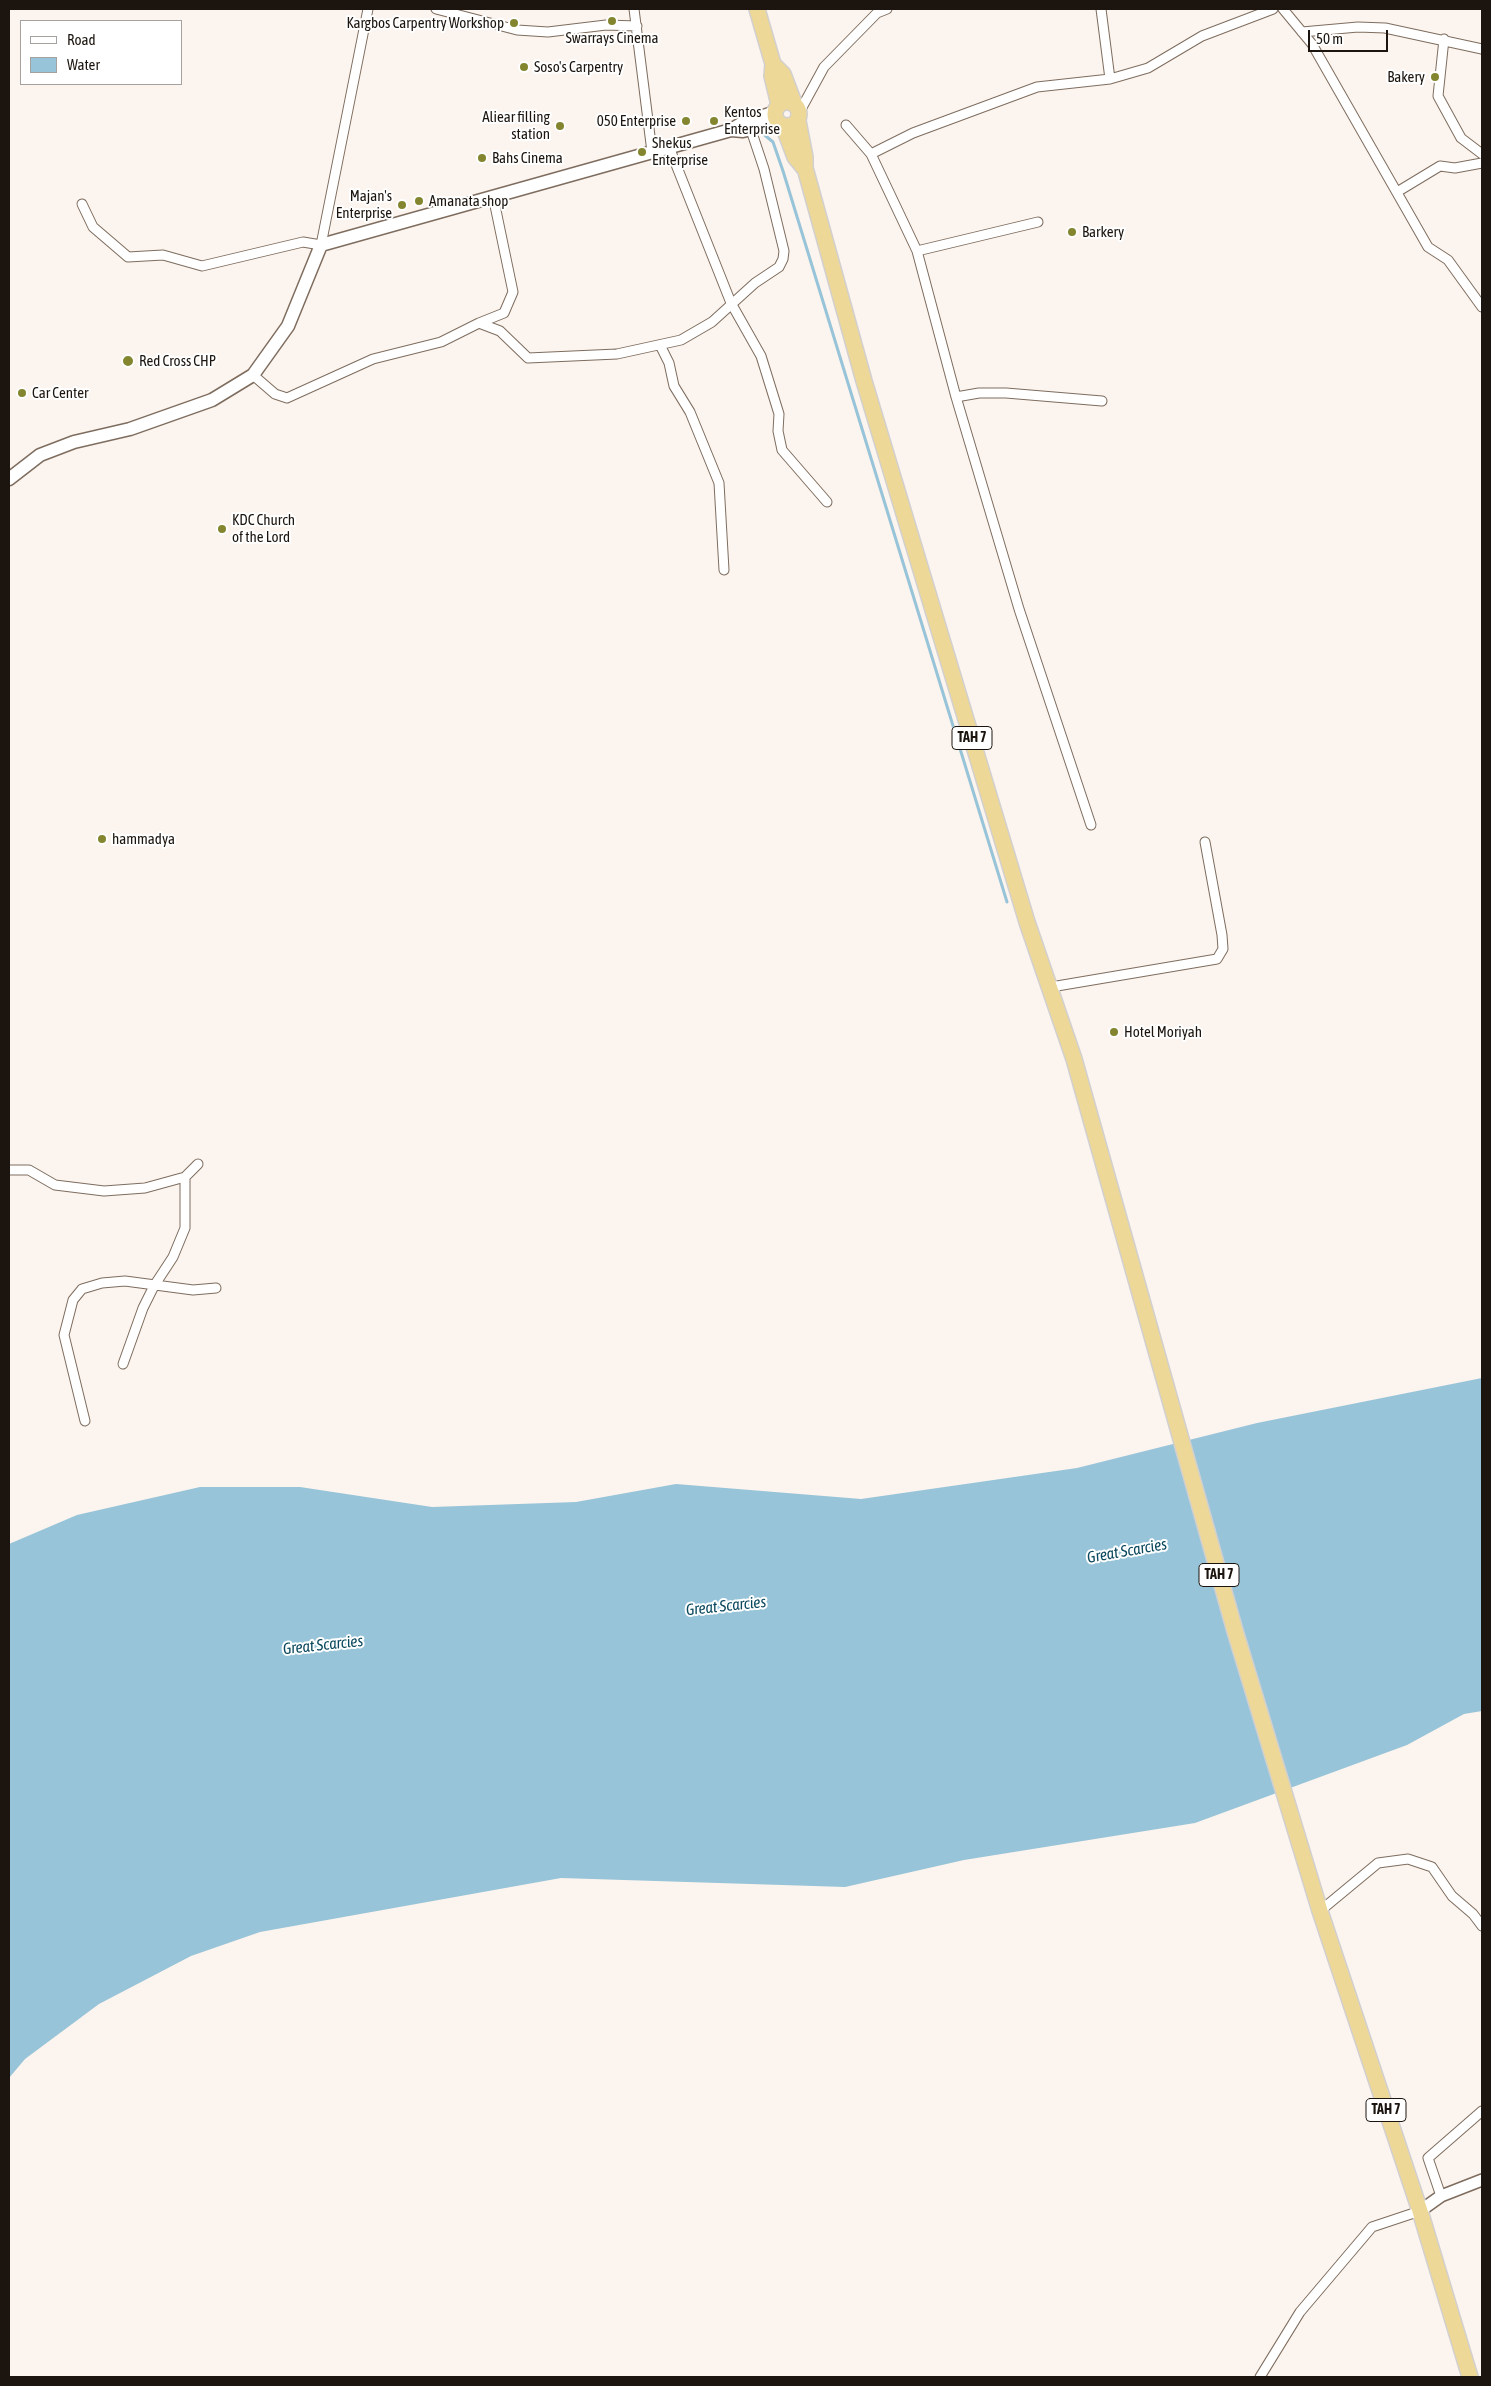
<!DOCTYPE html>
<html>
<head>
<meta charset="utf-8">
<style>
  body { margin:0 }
  #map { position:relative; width:1491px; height:2386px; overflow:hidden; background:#fcf4ee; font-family:"Asap Condensed",sans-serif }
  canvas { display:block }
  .frame { position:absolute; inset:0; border:10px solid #1c150f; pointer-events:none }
  .legend { position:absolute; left:20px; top:20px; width:162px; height:65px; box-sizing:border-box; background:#fff; border:1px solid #a4a19f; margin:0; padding:6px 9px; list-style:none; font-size:15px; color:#1c150f }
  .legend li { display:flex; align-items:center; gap:10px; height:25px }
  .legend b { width:25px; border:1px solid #a4a19f }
  .scale { position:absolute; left:1308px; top:30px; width:80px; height:22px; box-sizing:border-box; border:2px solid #1c150f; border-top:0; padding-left:6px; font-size:15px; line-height:18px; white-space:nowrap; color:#1c150f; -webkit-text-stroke:4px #fff; paint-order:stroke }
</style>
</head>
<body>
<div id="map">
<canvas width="1491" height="2386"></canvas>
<div class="frame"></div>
<ul class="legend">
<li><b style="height:6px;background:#fff"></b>Road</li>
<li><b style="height:14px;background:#97c4d8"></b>Water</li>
</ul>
<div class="scale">50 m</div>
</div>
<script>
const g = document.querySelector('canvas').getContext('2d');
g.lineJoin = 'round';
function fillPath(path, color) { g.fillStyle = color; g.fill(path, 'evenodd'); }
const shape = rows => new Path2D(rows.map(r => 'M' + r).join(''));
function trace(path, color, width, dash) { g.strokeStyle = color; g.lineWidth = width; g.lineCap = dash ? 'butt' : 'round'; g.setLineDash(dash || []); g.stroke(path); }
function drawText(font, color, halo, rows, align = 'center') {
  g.font = font + ' "Asap Condensed",sans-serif'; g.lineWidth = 4; g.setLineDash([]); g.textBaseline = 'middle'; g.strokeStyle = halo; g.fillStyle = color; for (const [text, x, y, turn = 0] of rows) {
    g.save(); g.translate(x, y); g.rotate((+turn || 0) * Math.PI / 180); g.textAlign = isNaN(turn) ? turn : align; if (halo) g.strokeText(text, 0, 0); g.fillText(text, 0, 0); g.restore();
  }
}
fillPath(shape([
  [1482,1378,1482,1711,1464,1714,1407,1745,1195,1823,964,1860,845,1887,561,1878,260,1932,191,1956,99,2004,25,2059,9,2078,9,1544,77,1515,200,1487,300,1487,432,1507,576,1502,676,1484,861,1499,1077,1468,1257,1423]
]), '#97c4d8');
trace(shape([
  [761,132,773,142,783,171,1007,902]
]), '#97c4d8', 3);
const minor = shape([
  [436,9,517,30,548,32,606,25,637,26],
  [634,9,652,152],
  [1101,9,1110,79],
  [1283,9,1312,44,1428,247,1448,260,1482,307],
  [1302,32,1358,27,1385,28,1482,49],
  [1444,39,1438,96,1461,138,1482,154],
  [800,111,824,67,877,13,887,9],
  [846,125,871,154,917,251,956,397,1019,609,1091,825],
  [669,147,731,303,761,356,779,414,778,431,782,450,827,502],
  [871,154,913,133,1037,87,1110,79,1148,68,1202,36,1273,9],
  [1397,192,1440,166,1455,168,1482,163],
  [82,204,93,227,128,257,163,255,202,266,303,242,321,245,368,9],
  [917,251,1038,222],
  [479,323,504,313,513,292,493,196],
  [660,345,669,363,674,386,690,412,719,483,724,570],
  [253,375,275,394,287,398,373,359,441,342,479,323,500,331,528,358,617,354,681,340,712,322,755,283,779,267,783,259,784,251,764,169,751,130],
  [956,397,979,393,1006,393,1102,401],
  [1051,987,1217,959,1223,949,1222,935,1205,842],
  [9,1170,29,1170,55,1185,104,1191,145,1188,185,1177],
  [123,1364,143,1308,154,1286,173,1257,185,1228,185,1177,198,1164],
  [85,1421,64,1335,73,1300,82,1289,102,1283,125,1281,193,1290,216,1288],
  [1320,1911,1378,1863,1408,1859,1432,1867,1452,1896,1473,1914,1482,1926],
  [1441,2196,1428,2158,1482,2111],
  [1260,2377,1300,2312,1372,2227,1420,2211]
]);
const tertiary = shape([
  [1420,2211,1441,2196,1482,2180]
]);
const secondary = shape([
  [731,130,743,131,779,123],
  [9,479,40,455,74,442,130,429,212,400,253,375,288,326,321,245,731,130,741,124,775,112]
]);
const trunk = shape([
  [757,9,773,64,772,76,779,105],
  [773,64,783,74,794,103],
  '775 114a12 12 0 1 1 24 0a12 12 0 1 1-24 0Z',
  [798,121,805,157,805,168,864,381,1027,922,1074,1059,1235,1631,1320,1911,1420,2211,1470,2377],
  [783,125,795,157,804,168]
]);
trace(minor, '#7e6d5f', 11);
trace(tertiary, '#7e6d5f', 14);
trace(secondary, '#7e6d5f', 15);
trace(trunk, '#d2d0cf', 18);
trace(minor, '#fff', 9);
trace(tertiary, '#fff', 11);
trace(secondary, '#fff', 12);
trace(trunk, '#eed898', 15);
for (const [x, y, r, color] of [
  [612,21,5,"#84852f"],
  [514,23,5,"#84852f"],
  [524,67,5,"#84852f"],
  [1435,77,5,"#84852f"],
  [686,121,5,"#84852f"],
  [714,121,5,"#84852f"],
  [560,126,5,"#84852f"],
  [642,152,5,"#84852f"],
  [482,158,5,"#84852f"],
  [419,201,5,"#84852f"],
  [402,205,5,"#84852f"],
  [1072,232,5,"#84852f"],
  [128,361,6,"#84852f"],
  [22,393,5,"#84852f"],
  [222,529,5,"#84852f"],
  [102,839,5,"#84852f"],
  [1114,1032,5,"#84852f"]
]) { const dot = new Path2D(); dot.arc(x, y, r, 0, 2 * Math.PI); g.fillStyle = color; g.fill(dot); trace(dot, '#fff', 2); }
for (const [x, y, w] of [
  [972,738,40],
  [1219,1575,40],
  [1386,2110,40]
]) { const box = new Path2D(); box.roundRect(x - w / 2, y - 11.5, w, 23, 4); g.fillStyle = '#fff'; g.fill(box); trace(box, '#1c150f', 1); }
drawText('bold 14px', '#1c150f', null, [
  ["TAH 7",972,738],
  ["TAH 7",1219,1575],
  ["TAH 7",1386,2110]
]);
drawText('15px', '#1c150f', '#fff', [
  ["Kargbos Carpentry Workshop",504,23,"right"],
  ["Swarrays Cinema",612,38,"center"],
  ["Soso's Carpentry",534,67],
  ["Bakery",1425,77,"right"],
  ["Kentos",724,112],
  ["Enterprise",724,129],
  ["Aliear filling",550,117,"right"],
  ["station",550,134,"right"],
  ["050 Enterprise",676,121,"right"],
  ["Shekus",652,143],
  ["Enterprise",652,160],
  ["Bahs Cinema",492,158],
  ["Majan's",392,196,"right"],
  ["Enterprise",392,213,"right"],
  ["Amanata shop",429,201],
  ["Barkery",1082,232],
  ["Red Cross CHP",139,361],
  ["Car Center",32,393],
  ["KDC Church",232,520],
  ["of the Lord",232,537],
  ["hammadya",112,839],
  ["Hotel Moriyah",1124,1032]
], 'left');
drawText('italic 16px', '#0a485d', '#fff', [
  ["Great Scarcies",1127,1551,-10],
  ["Great Scarcies",726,1606,-6],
  ["Great Scarcies",323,1645,-6]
]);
</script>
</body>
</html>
